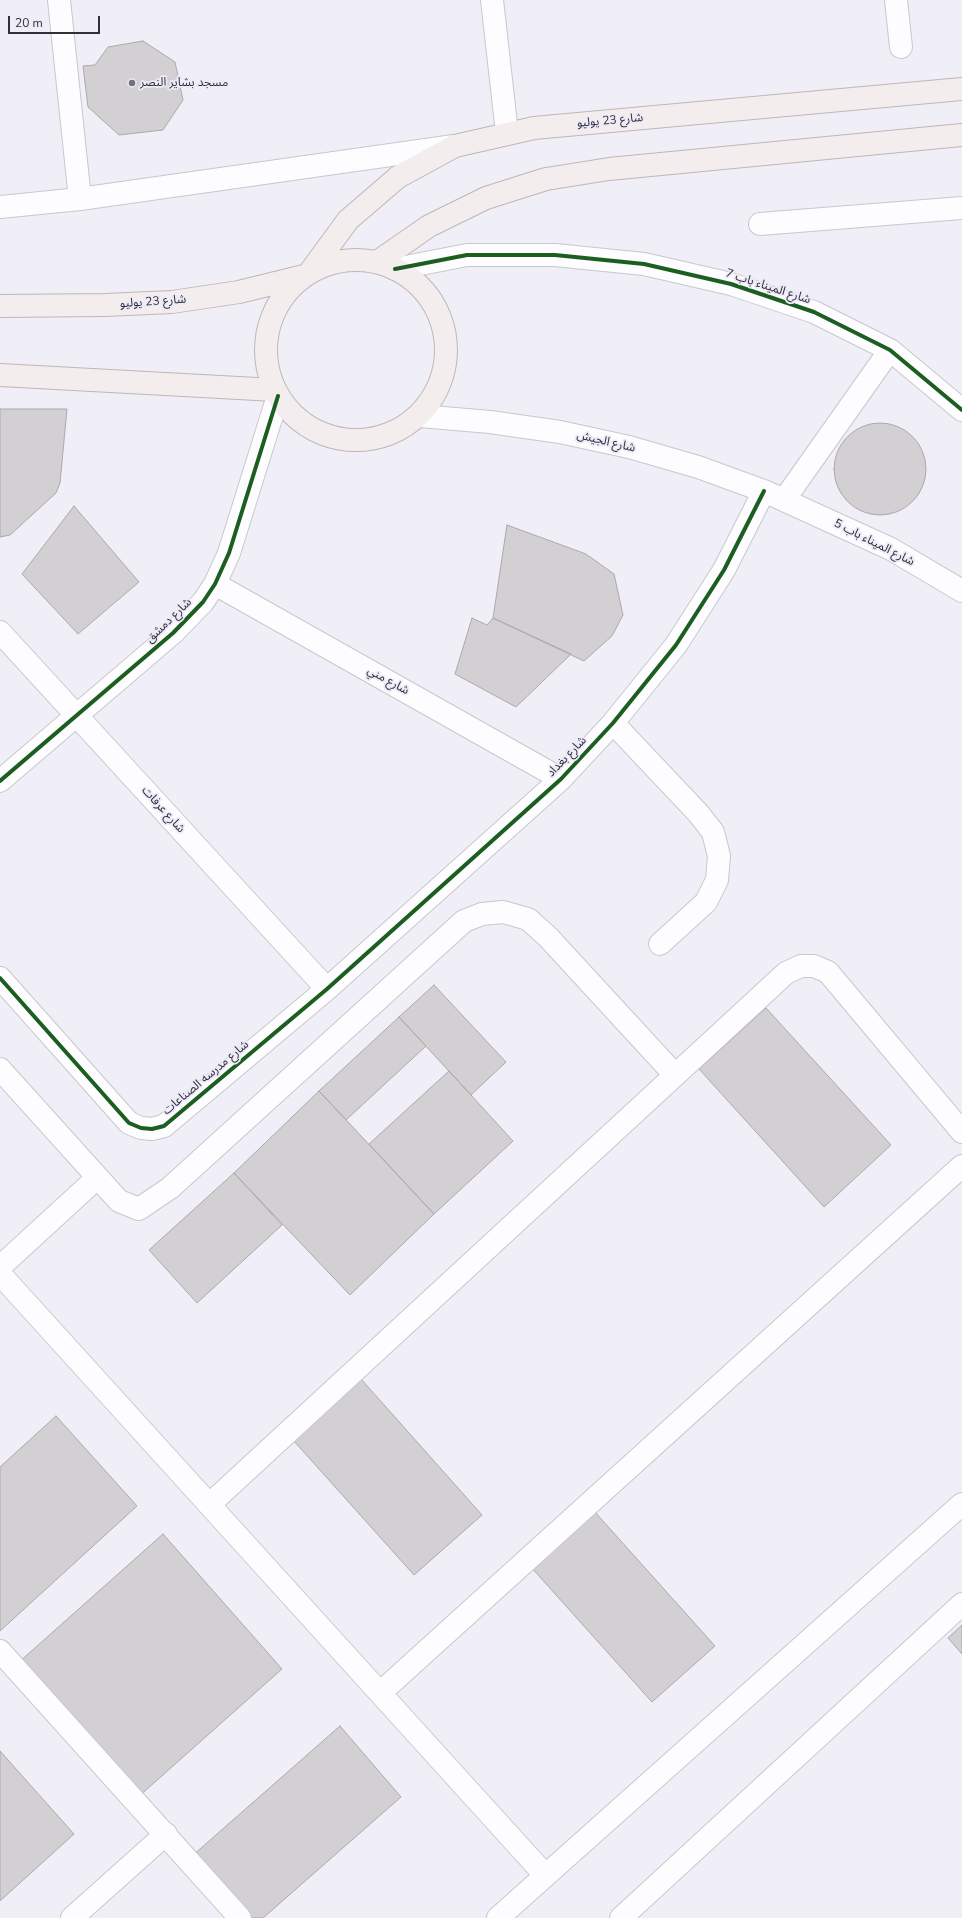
<!DOCTYPE html>
<html>
<head>
<meta charset="utf-8">
<style>
  body { margin:0 }
  #map { position:relative; width:962px; height:1918px; overflow:hidden; background:#f0eef6; font-family:"Nunito Sans",sans-serif }
  canvas { display:block }
  .scale { position:absolute; left:8px; top:16px; width:92px; height:18px; box-sizing:border-box; border:2px solid #313035; border-top:0; padding-left:5px; font-size:12px; line-height:14px; white-space:nowrap; color:#313035; -webkit-text-stroke:3px #edebfa; paint-order:stroke }
</style>
</head>
<body>
<div id="map">
<canvas width="962" height="1918"></canvas>
<div class="scale">20 m</div>
</div>
<script>
const g = document.querySelector('canvas').getContext('2d');
g.lineJoin = 'round';
function fillPath(path, color) { g.fillStyle = color; g.fill(path, 'evenodd'); }
const shape = rows => new Path2D(rows.map(r => 'M' + r).join(''));
function trace(path, color, width, dash) { g.strokeStyle = color; g.lineWidth = width; g.lineCap = dash ? 'butt' : 'round'; g.setLineDash(dash || []); g.stroke(path); }
function drawText(font, color, halo, rows, align = 'center') {
  g.font = font + ' "Nunito Sans","Noto Sans Arabic",sans-serif'; g.lineWidth = 3.5; g.setLineDash([]); g.textBaseline = 'middle'; g.strokeStyle = halo; g.fillStyle = color; for (const [text, x, y, turn = 0] of rows) {
    g.save(); g.translate(x, y); g.rotate((+turn || 0) * Math.PI / 180); g.textAlign = isNaN(turn) ? turn : align; if (halo) g.strokeText(text, 0, 0); g.fillText(text, 0, 0); g.restore();
  }
}
const building = shape([
  [143,41,175,62,183,100,163,130,119,135,88,107,83,66,95,65,108,47,143,41],
  [0,409,67,409,60,483,56,493,10,535,0,537,0,409],
  '834 469a46 46 0 1 1 92 0a46 46 0 1 1-92 0Z',
  [74,506,139,582,78,634,22,574,74,506],
  [507,525,586,554,614,574,623,615,612,636,584,661,493,618,507,525],
  [472,618,487,625,493,618,571,654,516,707,455,674,472,618],
  [434,985,506,1062,471,1095,399,1017,434,985],
  [766,1008,891,1145,824,1207,699,1069,766,1008],
  [399,1017,426,1046,346,1120,319,1091,399,1017],
  [449,1071,513,1141,434,1214,369,1144,449,1071],
  [319,1091,434,1214,350,1295,234,1173,319,1091],
  [234,1173,282,1225,197,1303,149,1250,234,1173],
  [361,1379,482,1515,414,1575,293,1440,361,1379],
  [56,1416,137,1506,0,1631,0,1467,56,1416],
  [594,1511,715,1646,652,1702,531,1567,594,1511],
  [163,1534,282,1669,137,1798,18,1663,163,1534],
  [962,1625,962,1654,948,1638,962,1625],
  [340,1726,401,1797,263,1918,245,1918,192,1856,340,1726],
  [0,1751,74,1834,0,1901,0,1751]
]);
fillPath(building, '#d3d0d4');
trace(building, '#aca8ad', 1);
const minor = shape([
  [59,0,80,199],
  [492,0,507,133],
  [896,0,901,47],
  [0,207,80,199,454,146],
  [760,224,962,208],
  [395,269,467,255,555,255,644,264,731,284,814,312,890,350,962,410],
  [420,416,490,422,560,432,629,447,698,467,764,491,891,549,962,591],
  [784,500,890,350],
  [215,584,561,779],
  [0,632,327,989],
  [613,723,698,813,713,832,719,856,717,880,706,902,660,944],
  [0,781,173,633,203,602,215,584,229,553,278,396],
  [0,978,129,1123,141,1128,152,1129,164,1126,327,989,561,779,613,723,676,645,724,570,764,491],
  [0,1069,119,1201,139,1209,170,1188,464,921,482,914,503,912,528,919,548,937,675,1075],
  [0,1267,97,1178],
  [0,1274,545,1875],
  [210,1504,786,973,801,966,814,966,828,972,962,1132],
  [0,1651,240,1918],
  [380,1693,962,1166],
  [72,1918,166,1834],
  [498,1918,962,1504],
  [621,1918,962,1604]
]);
const major = shape([
  '266 350a90 90 0 1 1 180 0a90 90 0 1 1-180 0Z',
  [377,262,429,226,486,198,546,179,609,169,962,135],
  [310,272,348,220,398,177,455,146,534,128,962,89],
  [0,306,105,305,172,302,239,292,304,276],
  [0,375,275,390]
]);
trace(minor, '#c8c8cd', 24);
trace(major, '#c1b5b7', 24);
trace(minor, '#fdfcfe', 22);
trace(major, '#f4eded', 22);
trace(shape([
  [395,269,467,255,555,255,644,264,731,284,814,312,890,350,962,410],
  [0,781,173,633,203,602,215,584,229,553,278,396],
  [0,978,129,1123,141,1128,152,1129,164,1126,327,989,561,779,613,723,676,645,724,570,764,491]
]), '#1b5e20', 4);
for (const [x, y, r, color] of [
  [132,83,4,"#747279"]
]) { const dot = new Path2D(); dot.arc(x, y, r, 0, 2 * Math.PI); g.fillStyle = color; g.fill(dot); trace(dot, '#edebfa', 1.5); }
drawText('12px', '#313035', '#edebfa', [
  ["مسجد بشاير النصر",140,83]
], 'left');
drawText('12px', '#313035', '#edebfa', [
  ["شارع 23 يوليو",610,121,-5],
  ["شارع الميناء باب 7",768,287,18],
  ["شارع 23 يوليو",153,302,-4],
  ["شارع الجيش",606,442,13],
  ["شارع الميناء باب 5",874,543,27],
  ["شارع دمشق",169,621,-44],
  ["شارع مني",388,681,29],
  ["شارع بغداد",567,757,-46],
  ["شارع عرفات",163,810,48],
  ["شارع مدرسه الصناعات",206,1078,-40]
]);
</script>
</body>
</html>
